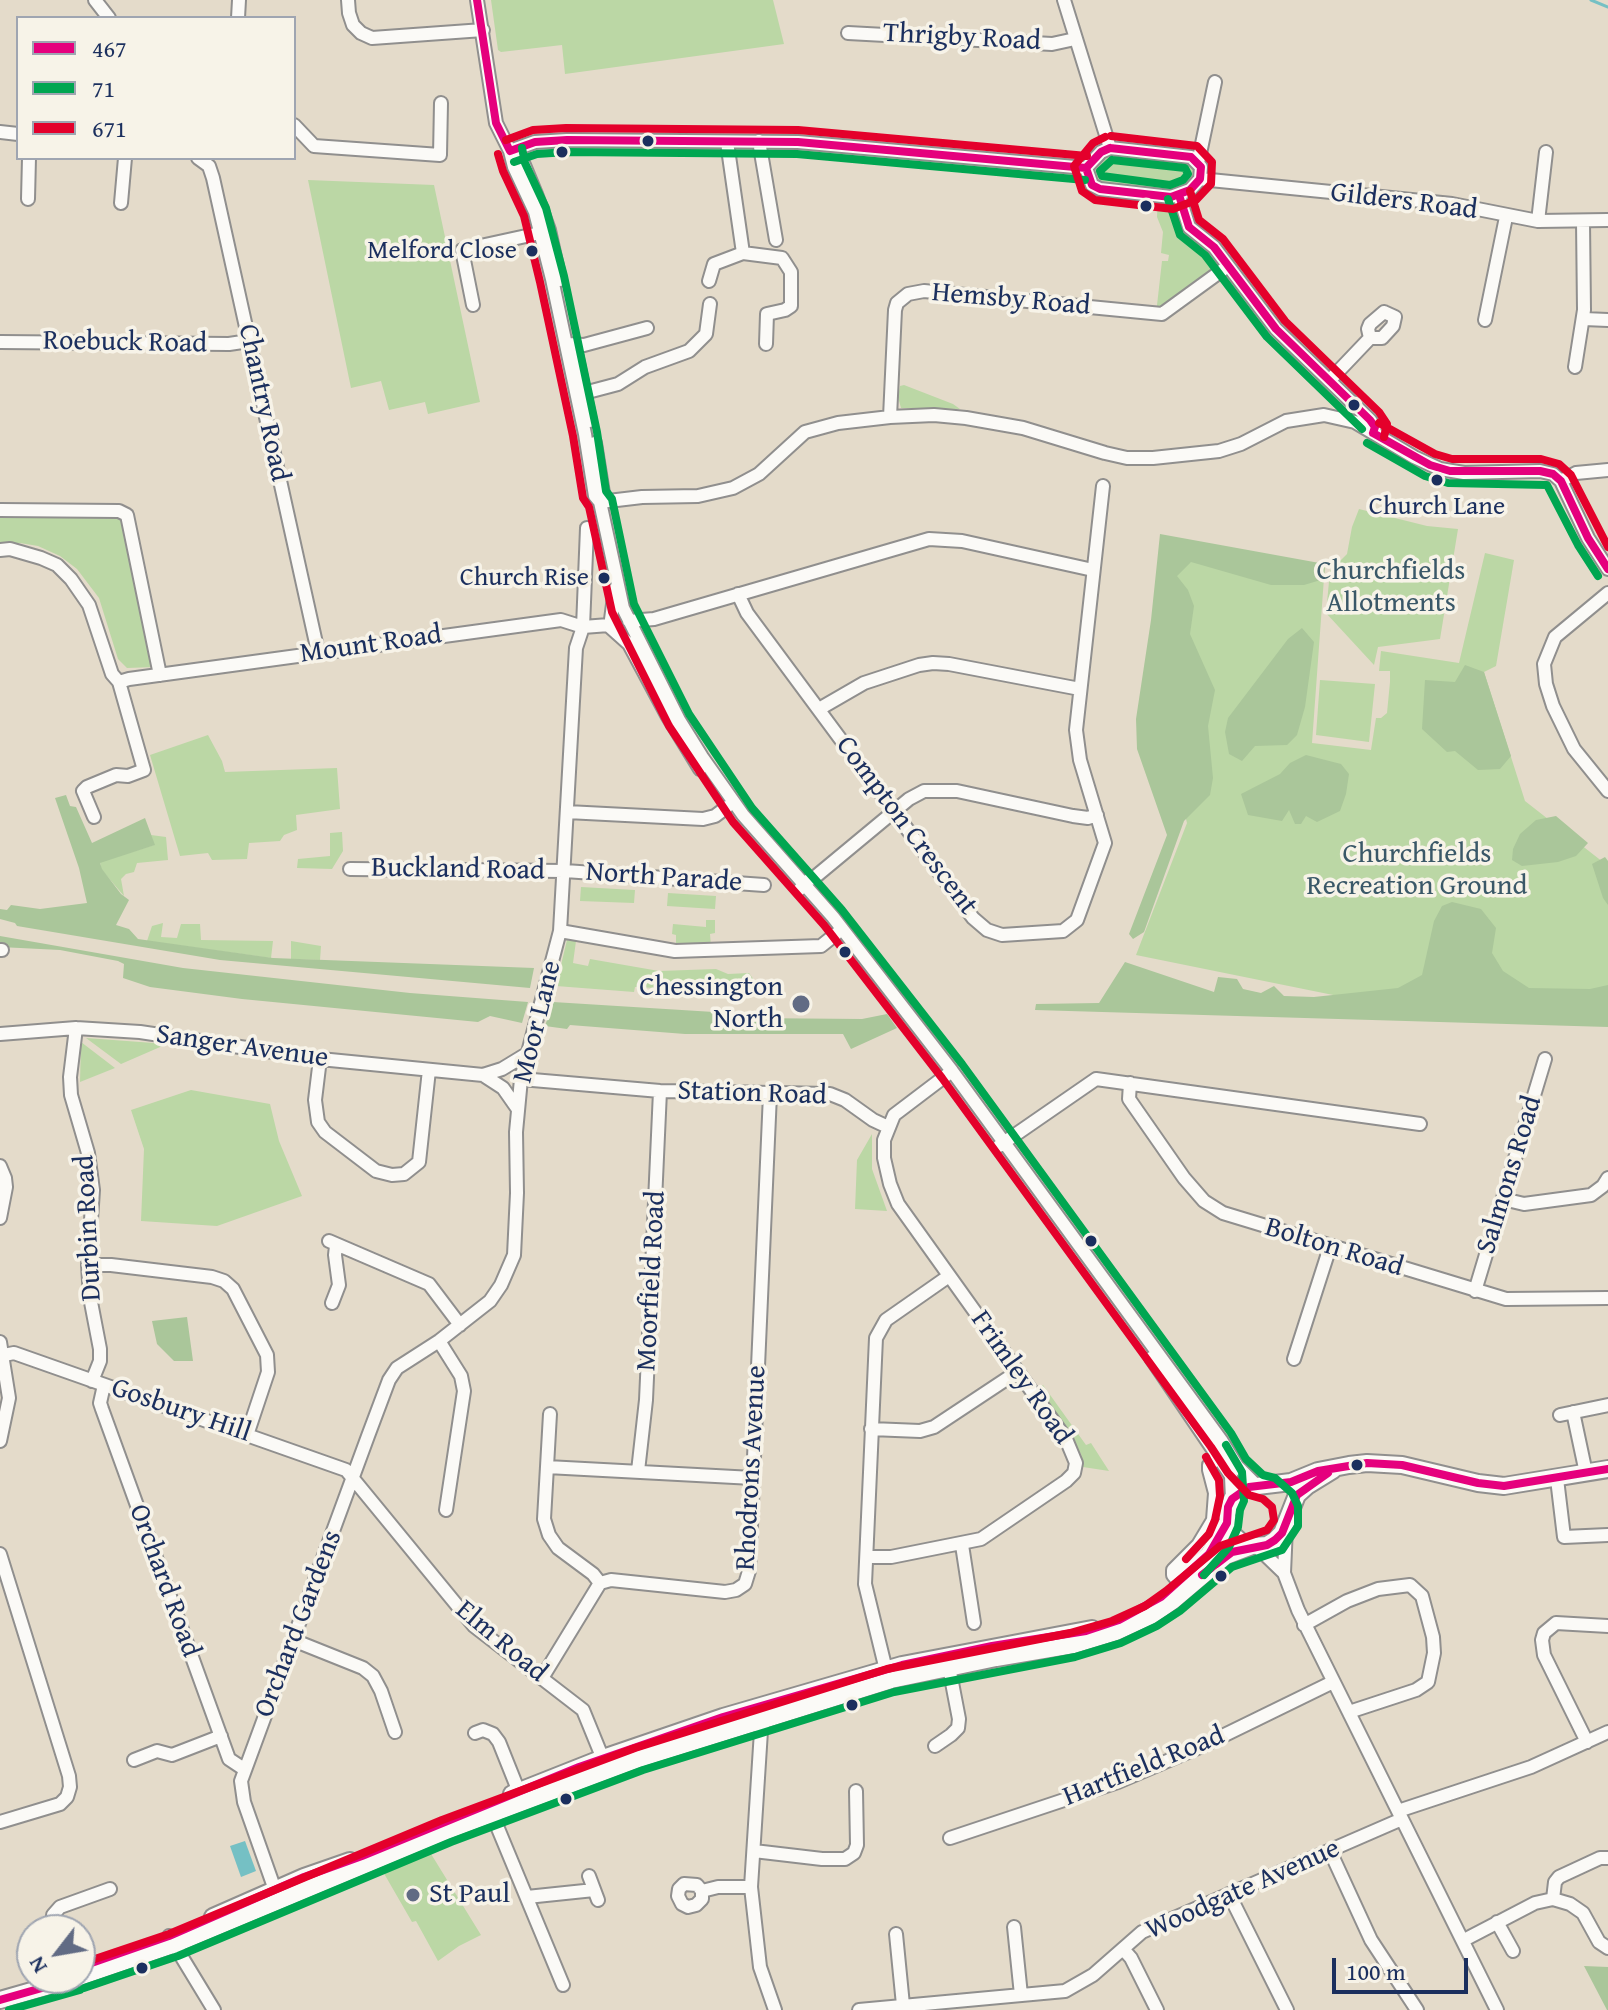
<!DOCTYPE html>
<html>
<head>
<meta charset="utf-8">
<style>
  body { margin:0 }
  #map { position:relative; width:1608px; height:2010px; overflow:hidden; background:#e4dbca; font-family:"Gentium Book Plus",serif }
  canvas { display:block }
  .legend { position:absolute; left:16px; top:16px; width:280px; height:144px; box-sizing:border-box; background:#f7f3e8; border:2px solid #9fa5b1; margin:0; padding:10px 14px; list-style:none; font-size:24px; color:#1b2f5e }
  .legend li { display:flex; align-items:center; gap:16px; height:40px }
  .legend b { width:40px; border:2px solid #9fa5b1 }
  .north { position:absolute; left:16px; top:1914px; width:80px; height:80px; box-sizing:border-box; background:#f7f3e8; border:2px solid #9fa5b1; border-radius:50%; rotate:239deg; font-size:22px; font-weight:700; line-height:32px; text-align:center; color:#1b2f5e }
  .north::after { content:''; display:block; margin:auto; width:28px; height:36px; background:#616b84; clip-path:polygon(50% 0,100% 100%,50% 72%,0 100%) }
  .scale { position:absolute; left:1332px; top:1958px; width:136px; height:36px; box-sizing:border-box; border:4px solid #1b2f5e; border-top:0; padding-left:10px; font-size:24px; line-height:28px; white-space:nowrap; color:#1b2f5e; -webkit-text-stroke:6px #f7f3e8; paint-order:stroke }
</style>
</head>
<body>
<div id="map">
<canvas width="1608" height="2010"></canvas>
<ul class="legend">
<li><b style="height:10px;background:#e5007d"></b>467</li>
<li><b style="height:10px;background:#00a651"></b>71</li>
<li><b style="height:10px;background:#e4002b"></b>671</li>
</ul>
<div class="north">N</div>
<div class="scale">100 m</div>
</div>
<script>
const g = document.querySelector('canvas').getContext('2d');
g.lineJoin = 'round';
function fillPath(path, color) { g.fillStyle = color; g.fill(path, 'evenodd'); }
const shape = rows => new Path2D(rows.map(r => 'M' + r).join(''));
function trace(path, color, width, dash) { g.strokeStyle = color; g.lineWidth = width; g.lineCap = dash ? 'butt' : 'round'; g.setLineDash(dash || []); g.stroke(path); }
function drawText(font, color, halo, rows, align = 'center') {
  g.font = font + ' "Gentium Book Plus",serif'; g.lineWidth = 7; g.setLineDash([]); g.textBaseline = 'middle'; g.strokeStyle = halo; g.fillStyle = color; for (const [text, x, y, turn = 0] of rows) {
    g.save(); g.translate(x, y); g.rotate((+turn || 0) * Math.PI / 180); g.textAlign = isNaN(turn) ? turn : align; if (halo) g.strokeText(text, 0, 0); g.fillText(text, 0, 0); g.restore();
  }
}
fillPath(shape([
  [491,0,773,0,784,44,565,74,562,45,501,52,498,50],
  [1101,152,1191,157,1202,173,1179,195,1184,218,1228,266,1156,314,1162,261,1168,261,1169,255,1161,253,1163,232,1157,217,1158,196,1092,185,1093,160],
  [308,180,434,185,480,402,428,414,425,402,389,410,381,381,351,388],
  [904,385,953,404,960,409,901,408,898,397,900,386],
  [0,509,120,512,155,667,127,668,118,659,99,598,77,569,60,556,38,546,20,543,0,543],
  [1359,509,1427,526,1458,529,1440,639,1378,647,1374,665,1326,613,1330,571,1347,554,1352,527],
  [1178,546,1325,564,1312,743,1371,750,1376,718,1381,718,1387,713,1390,682,1390,671,1379,671,1381,651,1459,663,1485,553,1514,560,1496,666,1484,672,1525,801,1608,866,1608,1002,1343,997,1136,955,1187,823,1158,704],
  [1320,680,1375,684,1369,742,1316,735],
  [208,735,222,761,225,772,337,768,340,809,296,815,297,830,284,835,280,841,249,843,247,859,212,860,208,853,180,856,150,755],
  [342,832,343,851,332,869,297,868,298,859,330,856,330,833],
  [151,835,166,837,168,860,137,863,134,872,126,874,121,879,124,896,101,869,100,862,154,845],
  [581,887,635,890,634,903,580,901],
  [668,893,716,896,715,909,667,906],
  [706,920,715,920,715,933,710,934,711,946,676,947,676,935,672,934,673,924,706,927],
  [163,923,161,937,177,938,181,924,200,924,201,940,273,941,271,958,147,941,152,926],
  [567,940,576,941,573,963,588,966,590,959,659,971,716,969,728,974,749,973,754,980,755,987,746,987,746,992,635,987,634,992,556,986],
  [291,941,321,946,320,960,291,959],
  [86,1038,167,1044,121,1064],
  [81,1042,115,1068,80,1082],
  [191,1090,270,1104,279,1141,302,1196,217,1226,141,1221,144,1149,131,1110],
  [872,1134,872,1169,887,1211,855,1209,857,1160],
  [1043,1385,1086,1445,1091,1443,1109,1471,1083,1467,1081,1454,1037,1389],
  [428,1849,481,1935,459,1946,438,1961,416,1921,412,1922,382,1870]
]), '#bbd7a5');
fillPath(shape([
  [1160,534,1325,564,1324,579,1304,585,1271,585,1191,562,1177,576,1188,590,1194,606,1190,634,1215,690,1208,726,1213,778,1210,795,1184,821,1144,932,1133,939,1129,934,1167,835,1137,749,1136,719,1151,620],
  [1302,628,1314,642,1305,707,1297,735,1287,745,1255,746,1242,761,1229,754,1225,732,1228,718,1288,639],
  [1465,665,1484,672,1511,756,1500,769,1478,770,1455,751,1447,752,1422,729,1425,680,1455,682],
  [1306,755,1341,764,1349,774,1346,794,1340,811,1317,822,1306,816,1301,824,1295,824,1289,810,1282,821,1248,815,1241,794,1280,774,1290,763],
  [66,795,70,806,76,807,92,843,145,818,155,845,100,863,102,869,121,894,129,900,116,925,129,929,138,939,273,958,534,968,530,988,220,960,17,926,15,923,0,919,0,909,7,910,11,905,40,909,87,903,79,868,55,798],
  [1556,816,1588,843,1576,856,1558,862,1522,866,1512,860,1513,849,1520,834,1536,820],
  [1605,857,1608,861,1608,905,1603,898,1592,864],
  [1452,902,1481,909,1496,928,1492,953,1503,971,1529,988,1590,989,1608,985,1608,1027,1035,1010,1036,1004,1099,1003,1125,962,1214,992,1218,977,1237,979,1243,989,1261,993,1274,986,1284,996,1314,997,1398,988,1422,975,1434,921,1442,906],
  [0,936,183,968,410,993,528,1002,522,1023,490,1016,478,1022,242,999,150,987,123,978,124,964,118,961,60,950,0,947],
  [553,1002,746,1014,747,1018,862,1019,887,1014,897,1028,851,1049,843,1034,685,1034,570,1025,567,1029,545,1026],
  [187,1317,193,1361,174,1361,157,1344,152,1321],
  [1584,1966,1608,1967,1608,2010,1607,2010]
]), '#aac69a');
fillPath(shape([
  [245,1841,256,1871,241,1877,230,1846]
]), '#75c0c4');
trace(shape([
  [1591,0,1608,7]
]), '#75c0c4', 3);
const minor = shape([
  [95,0,109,18],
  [348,0,349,13,353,25,361,33,372,38,483,30],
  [477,0,496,123,510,151,524,165,536,194,549,230,560,280],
  [1064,0,1110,148],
  [238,18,239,0],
  [848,33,1052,44,1075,39],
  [294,125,314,146,440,155,441,103],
  [0,132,18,134],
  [759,141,776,240],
  [727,142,743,253,782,258,791,272,791,306,785,310,767,314,766,344],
  [1110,148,1191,157,1201,167,1200,179,1190,190,1171,197,1100,189,1092,185,1086,168,1101,152,1110,148],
  [510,151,514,167,535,212,552,279,585,434,595,496,600,502,623,608,679,720,702,757,743,815,833,917,952,1071,1221,1440,1237,1466,1257,1486],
  [510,151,535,142,567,140,798,142,1086,168],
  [198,158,209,166,213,178,318,652],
  [1198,163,1215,82],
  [1200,179,1452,204,1538,221,1608,220],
  [1179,195,1189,227,1214,247,1276,329,1370,420,1375,427,1373,433],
  [28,199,29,158],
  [121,203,125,158],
  [1538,221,1546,152],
  [709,281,714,264,743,253],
  [473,305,462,250,540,233],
  [1384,312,1395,317,1393,326,1382,338,1370,338,1368,329,1370,324,1384,312],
  [1584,319,1608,320],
  [1485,320,1506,217],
  [0,342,229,344,249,341],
  [568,344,584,345,647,328],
  [575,349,590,421],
  [1575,367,1584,310,1583,222],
  [1330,380,1370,338],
  [584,393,618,384,645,367,689,351,706,334,710,304],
  [890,417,895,310,897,303,908,294,924,291,1162,314,1228,266],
  [595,443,603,493,600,502],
  [1561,481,1576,473,1608,470],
  [600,502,642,497,698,496,733,488,759,474,805,432,838,423,890,417,934,415,966,418,1023,428,1105,453,1127,458,1153,458,1219,451,1241,444,1286,421,1324,415,1355,422,1414,457,1440,469,1464,473,1540,471,1553,474,1561,481,1588,538,1608,569],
  [0,510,119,511,127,515,160,675],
  [0,550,10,549,41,558,57,565,71,579,89,605,112,674,119,682,144,770,128,776,116,775,87,787,83,791,94,817],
  [615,589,610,627,629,644,667,715,700,769],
  [1608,593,1555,637,1544,664,1546,684,1553,706,1574,749,1608,791],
  [738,594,747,613,973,918,987,930,1002,935,1063,931,1077,920,1105,843,1080,760,1076,730,1103,486],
  [629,621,654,619,929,539,962,541,1093,570],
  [119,682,129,679,561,620,583,627,587,528],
  [819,709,864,683,919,665,933,663,949,664,1080,689],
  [567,812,703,819,715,816,727,807],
  [350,869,565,871,764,885],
  [800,889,807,881,815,877,909,799,924,791,957,791,1073,816,1088,818,1097,815],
  [560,931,675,951,821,946,836,934],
  [0,950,2,950],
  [76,1028,70,1077,71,1095,88,1153,93,1190,88,1265,90,1297,100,1349,100,1361,92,1381],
  [0,1034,76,1028,140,1032,320,1059,483,1075,502,1069,525,1055],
  [320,1059,315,1100,318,1122,325,1132,376,1171,392,1175,404,1174,419,1162,429,1070],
  [483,1075,503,1088,517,1108],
  [521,1079,660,1091,830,1094,845,1100,873,1120,888,1127],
  [1130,1083,1129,1099,1184,1178,1204,1201,1223,1213,1506,1299,1608,1298],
  [999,1146,1096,1079,1420,1124],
  [0,1166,5,1178,6,1187,0,1218],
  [1503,1199,1524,1204,1591,1195,1603,1186,1608,1178],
  [329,1241,429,1284,460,1325],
  [88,1265,111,1265,212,1277,224,1281,233,1289,267,1355,268,1372,247,1435],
  [1475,1291,1545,1059],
  [332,1303,339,1285,335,1255,336,1246],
  [439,1341,461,1376,464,1391,446,1510],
  [0,1342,9,1398,0,1441],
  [4,1355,14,1353,346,1470,474,1626,583,1710,605,1764],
  [1151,1358,1231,1476,1232,1499],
  [1294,1359,1330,1247],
  [104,1385,100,1403,102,1409,229,1759,244,1769],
  [1573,1412,1586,1473],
  [550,1414,544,1519,549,1535,558,1548,593,1574,600,1583],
  [1560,1415,1608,1405],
  [871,1429,920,1431,934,1427,1017,1372],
  [547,1467,753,1478],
  [638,1471,646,1400,660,1091],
  [1557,1479,1564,1537,1608,1535],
  [1286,1527,1284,1573,1298,1610,1497,2010],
  [962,1545,974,1623],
  [1257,1547,1284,1573],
  [0,1554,69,1776,70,1787,67,1797,60,1804,0,1822],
  [867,1557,891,1557,981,1539,1066,1481,1074,1473,1076,1463,1066,1439,898,1204,890,1184,884,1158,884,1140,894,1115,952,1071],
  [1179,1582,1173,1575,1173,1570,1198,1545,1213,1520,1215,1493,1209,1470,1209,1465,1220,1456],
  [1304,1625,1347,1601,1378,1589,1410,1585,1422,1596,1433,1637,1434,1653,1428,1682,1416,1690,1349,1712],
  [293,1640,363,1668,373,1676,381,1691,395,1732],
  [886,1670,865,1584,876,1338,886,1320,949,1276],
  [542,1678,600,1583,611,1580,725,1592,736,1590,745,1584,749,1571,770,1094],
  [766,1716,761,1731,751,1887,760,1967,775,2010],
  [475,1733,483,1730,493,1734,499,1742,519,1792],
  [1587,1742,1544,1655,1542,1640,1544,1633,1556,1623,1608,1626],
  [935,1746,951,1735,958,1728,959,1719,949,1667],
  [134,1760,157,1751,172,1755,221,1736],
  [1398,1811,1531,1767,1608,1732],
  [492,1814,563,1985],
  [950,1838,1118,1782,1200,1747,1333,1682],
  [754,1851,822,1859,845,1859,854,1853,857,1845,856,1791],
  [1330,1851,1371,1940,1417,2010],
  [589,1876,598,1900],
  [275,1890,244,1802,241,1781,368,1436,389,1380,397,1368,439,1341,490,1301,501,1285,514,1255,517,1193,516,1132,521,1079,560,931,576,648,583,627,609,625],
  [702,1891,697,1885,684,1884,679,1889,678,1896,682,1904,688,1907,696,1905,702,1899,702,1891,718,1887,751,1887],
  [1229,1894,1287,2010],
  [527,1897,594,1890],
  [1553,1899,1555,1882,1559,1877,1600,1858,1608,1858],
  [1497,1922,1513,1951],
  [1014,1927,1021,1995],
  [54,1930,53,1915,60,1907,110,1889],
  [896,1934,903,2005],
  [169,1936,214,2010],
  [1464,1940,1535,1903,1553,1899,1570,1904,1583,1913,1599,1942,1608,1948],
  [1123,1949,1131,1958,1157,2010],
  [859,2010,1065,1991,1093,1975,1142,1932,1402,1819]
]);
const highway = shape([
  [1333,1470,1307,1486,1297,1495,1282,1533,1275,1540,1267,1545,1252,1546,1241,1542,1232,1534,1227,1515,1232,1499,1240,1491,1249,1487,1291,1482,1318,1471,1349,1465,1367,1463,1402,1465,1478,1483,1504,1486,1608,1469],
  [1179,1582,1209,1554,1227,1523],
  [512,1794,603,1758,723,1717,902,1665,1092,1629],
  [213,1917,304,1877,350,1861],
  [80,1977,173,1945,447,1831,639,1759,891,1680,996,1658,1073,1645,1116,1632,1151,1616,1173,1601,1226,1556,1252,1546],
  [0,2000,77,1978]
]);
trace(minor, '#908f8e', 16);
trace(highway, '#908f8e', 20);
trace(minor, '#fbfaf7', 12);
trace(highway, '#fbfaf7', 16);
trace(shape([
  [477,0,496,123,510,151],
  [1110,148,1191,157,1201,167,1200,179,1190,190,1171,197,1100,189,1092,185,1086,168,1101,152,1110,148],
  [510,151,535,142,567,140,798,142,1086,168],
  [1179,195,1189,227,1214,247,1276,329,1370,420,1375,427,1373,433],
  [1373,433,1430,465,1450,471,1540,471,1553,474,1561,481,1588,538,1608,569],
  [1202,1575,1232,1552,1267,1545,1275,1540,1282,1533,1297,1495,1328,1473],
  [80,1967,169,1936,304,1877,362,1856,579,1767,723,1717,902,1665,992,1646,1086,1631,1119,1620,1161,1597,1209,1554,1227,1523,1228,1507,1232,1499,1249,1487,1291,1482,1318,1471,1367,1463,1402,1465,1478,1483,1504,1486,1608,1469],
  [0,2000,77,1978]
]), '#e5007d', 8);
trace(shape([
  [1112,160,1185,168,1188,174,1183,180,1170,185,1102,176,1100,171,1112,160],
  [514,162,537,154,567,152,797,154,1085,180],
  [1168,199,1180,235,1205,255,1267,337,1362,429],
  [1367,443,1425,476,1448,483,1547,485,1578,545,1598,576],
  [1204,1575,1229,1547,1238,1527,1240,1510,1244,1501,1242,1472,1226,1445],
  [84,1988,178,1956,451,1842,643,1770,894,1692,1075,1657,1121,1643,1157,1626,1180,1611,1232,1567,1282,1550,1298,1526,1298,1506,1292,1493,1275,1478,1263,1475,1246,1459,1231,1433,962,1064,842,910,752,808,689,714,634,604,612,499,606,491,597,432,564,276,546,208,525,163,522,148],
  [9,2010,80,1990]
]), '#00a651', 8);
trace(shape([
  [1105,137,1093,143,1074,166,1082,191,1095,200,1173,209,1196,200,1211,184,1212,162,1197,146,1111,136],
  [506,140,533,130,566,128,798,130,1087,156],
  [1190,191,1199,220,1223,239,1285,321,1379,412,1387,424,1384,437],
  [1379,423,1435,454,1452,459,1541,459,1559,464,1571,475,1608,547],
  [1186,1559,1209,1534,1215,1520,1220,1496,1219,1480,1206,1457],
  [80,1964,169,1934,442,1820,635,1748,887,1669,1070,1633,1112,1621,1145,1606,1166,1591,1220,1546,1267,1530,1274,1520,1272,1507,1263,1499,1249,1495,1228,1473,1211,1447,942,1078,824,925,733,822,669,726,612,612,589,507,583,498,573,436,540,282,524,216,503,171,498,154]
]), '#e4002b', 8);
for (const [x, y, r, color] of [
  [648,141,7,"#1b2f5e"],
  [562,152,7,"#1b2f5e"],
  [1146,206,7,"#1b2f5e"],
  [532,251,7,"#1b2f5e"],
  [1354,405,7,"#1b2f5e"],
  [1437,480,7,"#1b2f5e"],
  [604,578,7,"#1b2f5e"],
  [845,952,7,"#1b2f5e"],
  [801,1004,10,"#616b84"],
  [1091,1241,7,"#1b2f5e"],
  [1357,1465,7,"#1b2f5e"],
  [1221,1576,7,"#1b2f5e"],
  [852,1705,7,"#1b2f5e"],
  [566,1799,7,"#1b2f5e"],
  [413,1895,8,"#616b84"],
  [142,1968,7,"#1b2f5e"]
]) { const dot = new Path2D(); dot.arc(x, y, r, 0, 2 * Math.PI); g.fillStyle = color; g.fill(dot); trace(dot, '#f7f3e8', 3); }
drawText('26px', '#1b2f5e', '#f7f3e8', [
  ["Melford Close",517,251],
  ["Church Lane",1437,507,"center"],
  ["Church Rise",589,578]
], 'right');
drawText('28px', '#1b2f5e', '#f7f3e8', [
  ["Thrigby Road",962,38,3],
  ["Gilders Road",1404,202,7],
  ["Hemsby Road",1011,300,5],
  ["Roebuck Road",125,343,1],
  ["Chantry Road",263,403,78],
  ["Mount Road",371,645,-8],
  ["Compton Crescent",906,826,53],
  ["Buckland Road",458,870,1],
  ["North Parade",664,878,4],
  ["Moor Lane",538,1022,-76],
  ["Sanger Avenue",242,1047,8],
  ["Station Road",752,1094,2],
  ["Salmons Road",1510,1175,-73],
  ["Durbin Road",89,1228,-93],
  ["Bolton Road",1334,1248,17],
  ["Moorfield Road",652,1281,-87],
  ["Frimley Road",1021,1378,55],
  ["Gosbury Hill",181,1411,19],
  ["Rhodrons Avenue",752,1468,-87],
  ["Orchard Road",164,1581,70],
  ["Orchard Gardens",299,1624,-69],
  ["Elm Road",501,1642,40],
  ["Hartfield Road",1144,1767,-22],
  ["Woodgate Avenue",1243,1890,-24]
]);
drawText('28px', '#3a5868', '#f7f3e8', [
  ["Churchfields",1391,572],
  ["Allotments",1391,604],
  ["Churchfields",1417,855],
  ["Recreation Ground",1417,887]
]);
drawText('28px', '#1b2f5e', '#f7f3e8', [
  ["Chessington",783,988],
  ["North",783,1020],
  ["St Paul",429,1895,"left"]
], 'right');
</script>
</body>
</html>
